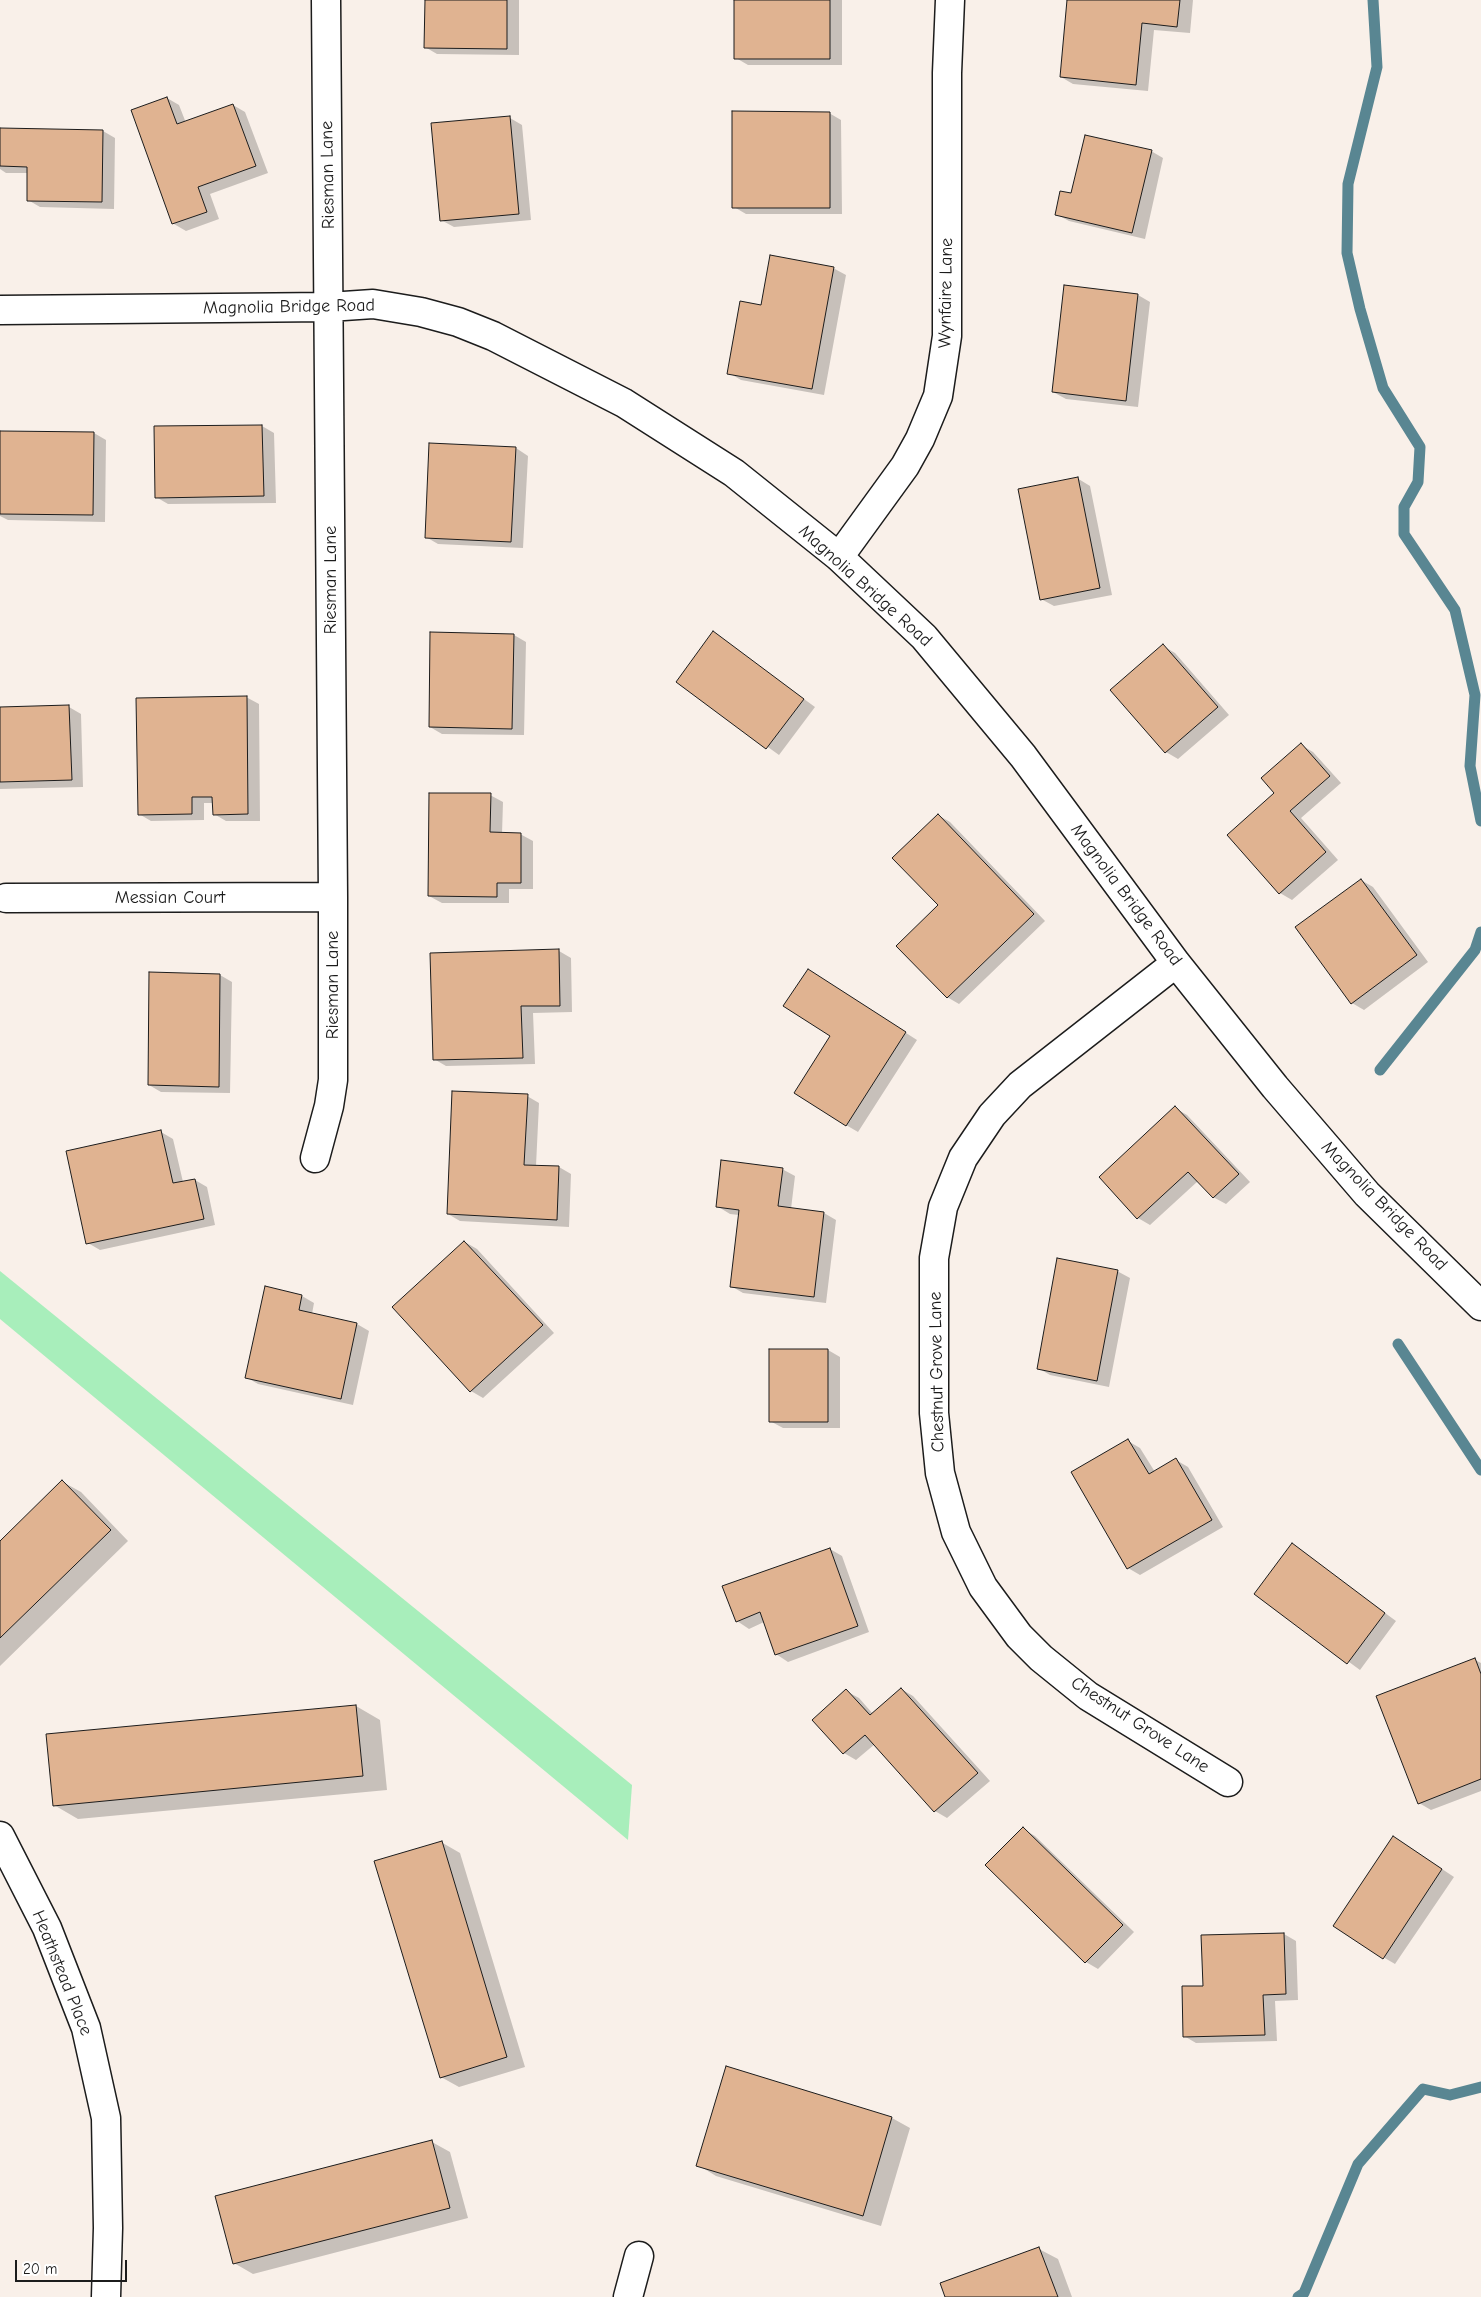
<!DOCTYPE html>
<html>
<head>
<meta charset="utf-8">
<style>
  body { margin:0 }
  #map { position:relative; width:1481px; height:2297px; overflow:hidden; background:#f9f0e9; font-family:"Comic Neue",sans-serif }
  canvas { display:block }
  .scale { position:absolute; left:15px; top:2260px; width:112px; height:22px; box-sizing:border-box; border:2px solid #1c1c1c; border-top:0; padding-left:6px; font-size:15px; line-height:18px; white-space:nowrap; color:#1c1c1c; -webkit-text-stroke:4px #fff; paint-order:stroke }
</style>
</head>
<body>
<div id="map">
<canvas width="1481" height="2297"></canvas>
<div class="scale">20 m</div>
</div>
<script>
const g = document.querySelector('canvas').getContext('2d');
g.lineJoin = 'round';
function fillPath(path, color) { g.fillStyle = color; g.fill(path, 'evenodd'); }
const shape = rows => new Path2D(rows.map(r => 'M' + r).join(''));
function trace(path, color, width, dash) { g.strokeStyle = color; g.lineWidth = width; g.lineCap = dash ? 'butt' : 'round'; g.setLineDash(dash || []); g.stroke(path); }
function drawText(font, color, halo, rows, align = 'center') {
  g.font = font + ' "Comic Neue",sans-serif'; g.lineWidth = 4; g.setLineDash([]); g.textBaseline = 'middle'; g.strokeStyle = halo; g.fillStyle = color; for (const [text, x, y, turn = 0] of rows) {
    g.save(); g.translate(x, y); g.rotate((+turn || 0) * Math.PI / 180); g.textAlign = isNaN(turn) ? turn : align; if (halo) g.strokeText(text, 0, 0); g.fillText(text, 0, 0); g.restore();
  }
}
fillPath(shape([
  [0,1271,632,1785,628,1840,0,1319]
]), '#a8eebb');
fillPath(shape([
  [426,0,519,0,519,55,437,54,425,47],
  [735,0,842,0,842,65,748,65,736,58],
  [1068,0,1193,0,1190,33,1154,30,1148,91,1073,84,1061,77],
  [167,98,179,105,186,123,233,105,245,112,268,173,210,194,219,219,186,231,174,224,132,111],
  [829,113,841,120,842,214,746,214,734,207],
  [510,118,522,125,531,220,454,227,441,220],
  [0,129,103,131,115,138,114,209,40,207,28,200,28,173,6,173,0,169],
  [1151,151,1163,158,1145,239,1069,221,1056,214,1072,195],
  [833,268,846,275,824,395,741,380,729,373,762,306],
  [1138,295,1150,302,1138,407,1066,399,1053,392],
  [262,426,274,433,276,503,168,504,156,497,155,428],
  [0,432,94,433,106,440,105,522,8,520,0,516],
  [516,448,528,456,523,548,438,544,426,537],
  [1077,478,1090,486,1112,595,1054,606,1041,599],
  [713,633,815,707,779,755,678,682],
  [514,635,526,642,524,735,442,734,430,727],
  [1163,646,1175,653,1229,715,1178,759,1166,752],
  [246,697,259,704,260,821,226,821,214,814,214,803,204,803,204,820,151,821,139,814],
  [69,707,81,714,83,787,0,789,0,708],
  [1301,745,1313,752,1341,783,1301,818,1338,860,1292,900,1280,893,1276,793],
  [490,795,503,802,502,834,520,834,533,841,533,889,509,889,509,903,442,903,429,896],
  [938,815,950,822,1045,921,959,1004,947,997,940,905],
  [1361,880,1373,887,1428,962,1364,1010,1352,1003],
  [559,951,571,958,572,1012,533,1013,535,1064,446,1066,434,1059],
  [220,975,232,982,230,1093,161,1092,149,1085],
  [820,978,917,1040,858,1132,846,1125],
  [527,1096,539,1103,536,1166,559,1167,571,1174,569,1227,460,1221,448,1214],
  [1175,1108,1187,1115,1250,1182,1226,1204,1213,1197,1198,1181,1150,1225,1138,1218],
  [161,1132,173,1139,183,1182,195,1180,207,1187,215,1225,100,1250,88,1243],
  [782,1169,795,1176,791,1209,824,1213,836,1220,826,1303,743,1293,731,1286,739,1215,730,1214,717,1206],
  [465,1242,477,1249,554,1333,483,1398,471,1391,394,1307],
  [1117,1271,1130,1278,1109,1387,1050,1375,1038,1368],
  [266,1288,302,1296,314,1303,312,1314,357,1324,369,1331,353,1405,258,1384,246,1377],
  [828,1350,840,1357,840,1428,783,1428,770,1421],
  [1128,1441,1140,1448,1155,1472,1176,1460,1188,1467,1223,1527,1140,1575,1128,1568],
  [63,1482,81,1492,128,1541,0,1666,0,1543],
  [1292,1545,1396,1621,1360,1670,1256,1594],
  [830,1549,842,1556,869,1632,788,1662,776,1654,764,1622,749,1629,737,1621],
  [1475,1660,1481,1663,1481,1791,1431,1810,1419,1803],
  [901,1689,913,1696,990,1781,947,1818,935,1811,875,1744,856,1760,844,1753,846,1691,859,1698,873,1714],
  [356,1706,380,1720,387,1790,78,1819,54,1805],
  [1023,1829,1035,1836,1134,1932,1098,1969,1086,1962,987,1865],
  [1394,1837,1454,1877,1395,1964,1383,1957],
  [441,1842,460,1853,525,2067,459,2087,441,2077],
  [1284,1934,1296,1941,1298,2000,1275,2001,1277,2041,1196,2043,1184,2036,1204,1987],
  [727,2068,892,2118,910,2128,881,2226,716,2176,698,2165],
  [432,2142,450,2152,468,2218,253,2274,234,2263],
  [1039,2249,1058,2259,1072,2297,946,2297]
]), '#0003');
trace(shape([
  [1373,0,1377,67,1348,184,1347,253,1360,309,1383,388,1420,447,1418,482,1404,507,1404,534,1455,610,1475,695,1470,766,1481,821],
  [1380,1070,1475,950,1481,932],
  [1398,1344,1481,1470],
  [1298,2297,1304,2293,1358,2164,1423,2089,1450,2095,1481,2087]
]), '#598692', 11);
const building = shape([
  [425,0,507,0,507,49,424,48,425,0],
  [734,0,830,0,830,59,734,59,734,0],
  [1067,0,1180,0,1177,27,1142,23,1136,85,1060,77,1067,0],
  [167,97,177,124,233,104,256,166,198,187,207,212,172,224,131,110,167,97],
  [732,111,830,112,830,208,732,208,732,111],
  [510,116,519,214,440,221,431,123,510,116],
  [0,128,103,130,102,202,27,201,27,167,0,166,0,128],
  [1085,135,1152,150,1132,233,1055,215,1060,191,1071,193,1085,135],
  [770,255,834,267,812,389,727,374,740,301,761,305,770,255],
  [1064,285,1138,294,1126,401,1052,392,1064,285],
  [262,425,264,496,155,498,154,426,262,425],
  [0,431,94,432,93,515,0,514,0,431],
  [429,443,516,447,511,542,425,538,429,443],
  [1078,477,1100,588,1040,600,1018,489,1078,477],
  [713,631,804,699,766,749,676,682,713,631],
  [430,632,514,634,512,729,429,727,430,632],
  [1163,644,1218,707,1165,753,1110,690,1163,644],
  [247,696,248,814,213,815,212,797,192,797,192,814,138,815,136,698,247,696],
  [69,705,72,780,0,782,0,707,69,705],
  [1301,743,1330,776,1290,811,1326,852,1279,894,1227,835,1274,793,1261,778,1301,743],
  [429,793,491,793,490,832,521,833,521,883,497,883,497,897,428,896,429,793],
  [938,814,1034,914,947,998,896,946,938,905,892,858,938,814],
  [1361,879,1417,955,1351,1004,1295,927,1361,879],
  [559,949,560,1006,521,1006,523,1058,433,1060,430,953,559,949],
  [808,969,906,1032,846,1126,794,1093,830,1036,783,1006,808,969],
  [149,972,220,974,219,1087,148,1085,149,972],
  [452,1091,528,1094,524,1165,559,1166,557,1220,447,1214,452,1091],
  [1175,1106,1239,1174,1213,1198,1188,1172,1137,1219,1099,1177,1175,1106],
  [161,1130,173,1183,195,1179,204,1219,86,1244,66,1151,161,1130],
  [721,1160,783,1168,778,1206,824,1212,814,1297,730,1287,739,1210,716,1207,721,1160],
  [464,1241,543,1325,470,1392,392,1307,464,1241],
  [1057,1258,1118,1270,1097,1381,1037,1369,1057,1258],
  [265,1286,302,1295,299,1310,357,1323,341,1399,245,1378,265,1286],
  [769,1349,828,1349,828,1422,769,1422,769,1349],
  [1128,1439,1149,1474,1176,1458,1212,1520,1127,1569,1071,1472,1128,1439],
  [62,1480,111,1530,0,1638,0,1541,62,1480],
  [1292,1543,1385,1613,1347,1664,1254,1594,1292,1543],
  [830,1548,858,1626,775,1655,760,1612,736,1622,722,1586,830,1548],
  [1475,1658,1481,1674,1481,1779,1418,1804,1376,1696,1475,1658],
  [901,1688,978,1773,934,1812,865,1735,843,1754,812,1720,846,1689,870,1715,901,1688],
  [356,1705,363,1776,53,1806,46,1734,356,1705],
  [1023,1827,1123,1925,1085,1963,985,1865,1023,1827],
  [1393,1836,1442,1869,1383,1959,1333,1926,1393,1836],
  [442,1841,507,2057,440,2078,374,1861,442,1841],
  [1284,1933,1286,1994,1263,1995,1265,2035,1183,2037,1182,1986,1203,1986,1201,1935,1284,1933],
  [726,2066,892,2117,863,2216,696,2166,726,2066],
  [432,2140,450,2208,233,2264,215,2196,432,2140],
  [1039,2247,1058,2297,945,2297,940,2283,1039,2247]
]);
fillPath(building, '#e0b391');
trace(building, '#1c1c1c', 1);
const minor = shape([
  [0,310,329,307,373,304,421,312,458,322,493,336,624,403,734,473,839,557,924,637,1023,756,1176,963,1275,1087,1367,1194,1481,1306],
  [839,557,905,466,920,439,938,396,947,336,947,73,950,0],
  [6,898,333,897],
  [1176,963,1020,1085,992,1115,963,1158,943,1207,934,1258,934,1413,940,1473,956,1532,983,1587,1019,1636,1041,1658,1088,1696,1228,1782],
  [315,1158,329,1106,333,1080,333,897,326,0],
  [0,1836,47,1928,86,2028,106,2118,108,2228,106,2297],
  [628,2297,639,2256]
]);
trace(minor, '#1c1c1c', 31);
trace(minor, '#fff', 28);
drawText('18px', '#1c1c1c', '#fff', [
  ["Riesman Lane",328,175,-91],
  ["Wynfaire Lane",946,293,-89],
  ["Magnolia Bridge Road",289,307,-1],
  ["Riesman Lane",331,580,-90],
  ["Magnolia Bridge Road",865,586,42],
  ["Magnolia Bridge Road",1126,895,53],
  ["Messian Court",170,898],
  ["Riesman Lane",333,985,-90],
  ["Magnolia Bridge Road",1384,1206,46],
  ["Chestnut Grove Lane",937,1372,-91],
  ["Chestnut Grove Lane",1140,1725,33],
  ["Heathstead Place",62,1973,68]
]);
</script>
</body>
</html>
